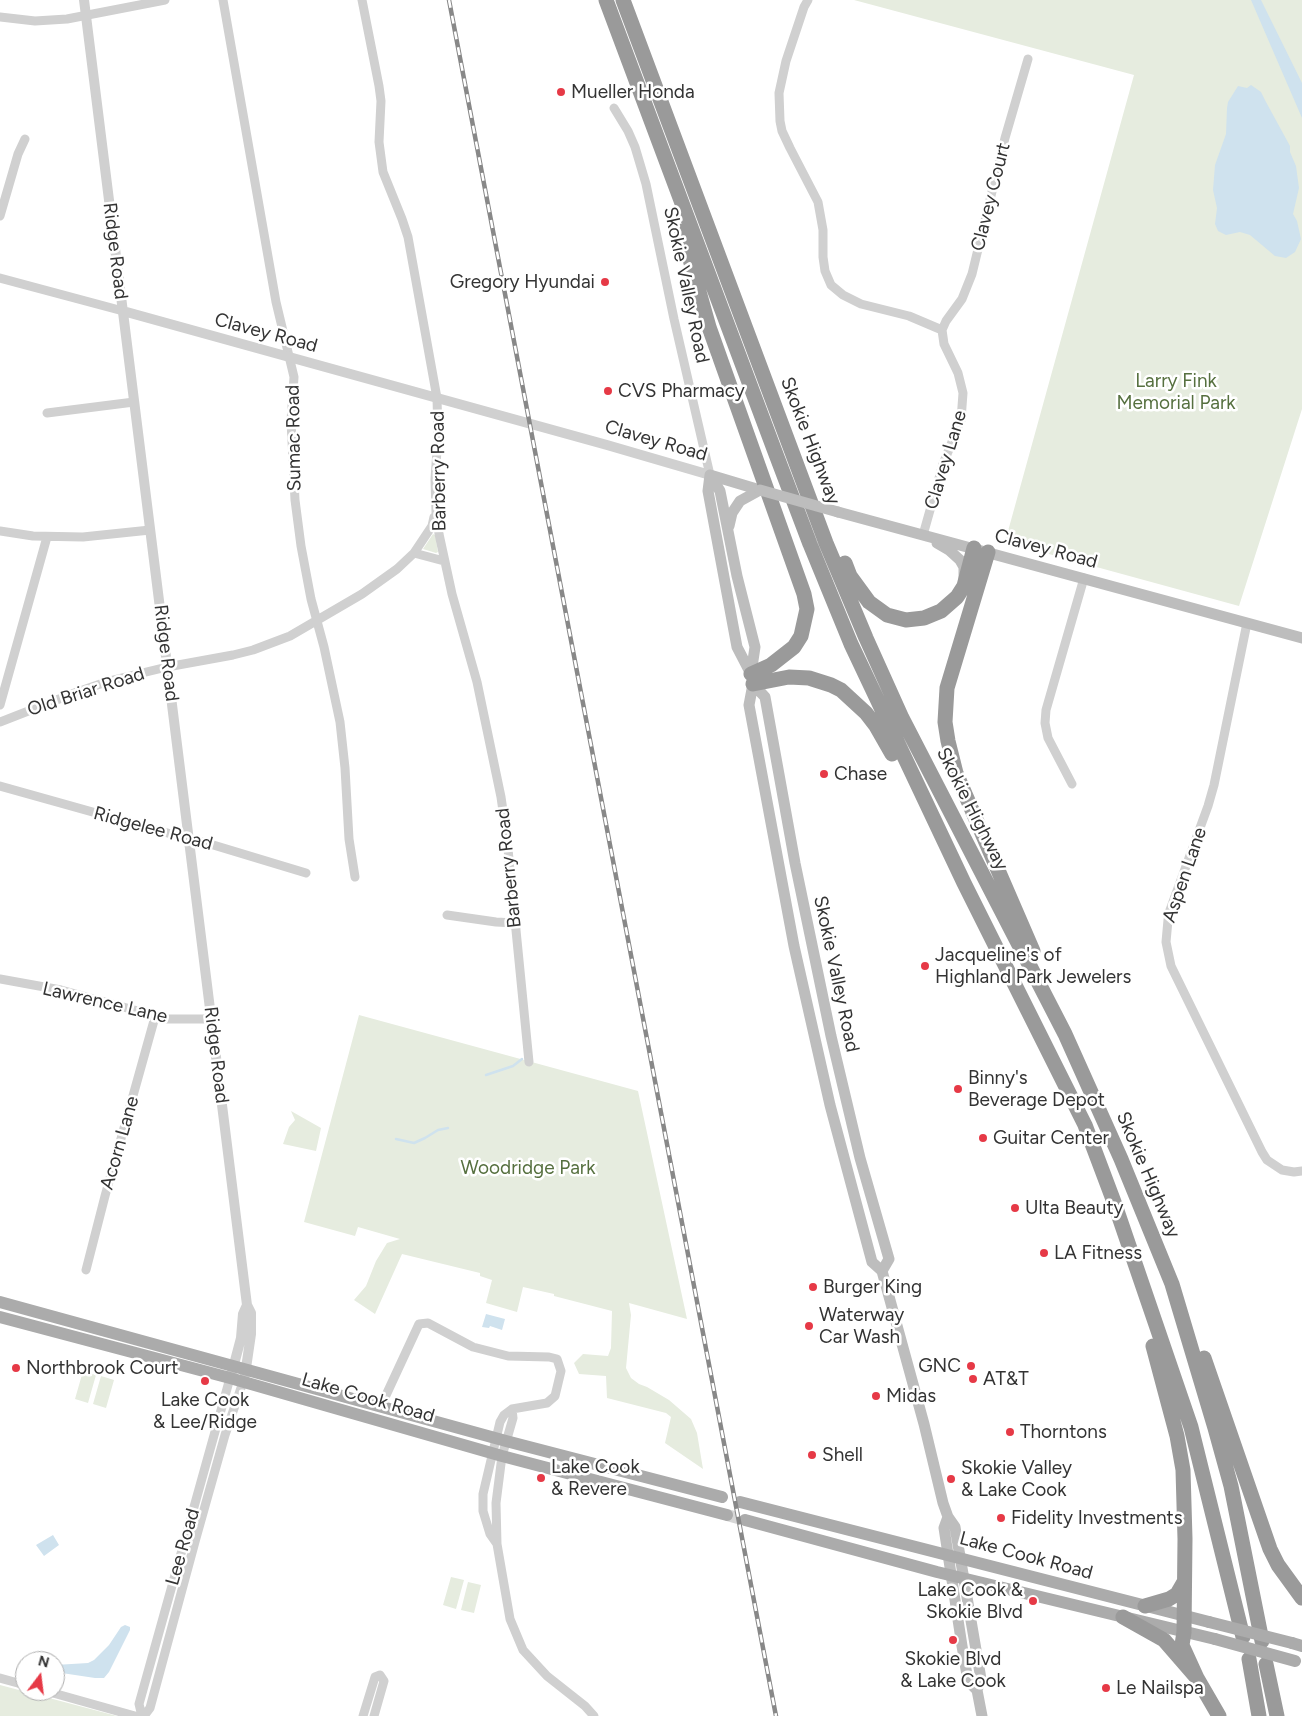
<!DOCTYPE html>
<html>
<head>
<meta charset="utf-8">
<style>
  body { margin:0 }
  #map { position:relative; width:1302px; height:1716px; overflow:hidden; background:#fff; font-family:Figtree,sans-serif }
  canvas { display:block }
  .north { position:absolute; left:15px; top:1651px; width:50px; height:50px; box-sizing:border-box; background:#fff; border:1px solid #adadad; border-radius:50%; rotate:15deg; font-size:14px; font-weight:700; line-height:20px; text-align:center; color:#333 }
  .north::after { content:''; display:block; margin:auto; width:18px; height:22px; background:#e63946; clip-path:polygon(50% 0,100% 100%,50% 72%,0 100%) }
</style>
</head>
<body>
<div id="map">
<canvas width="1302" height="1716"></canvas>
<div class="north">N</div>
</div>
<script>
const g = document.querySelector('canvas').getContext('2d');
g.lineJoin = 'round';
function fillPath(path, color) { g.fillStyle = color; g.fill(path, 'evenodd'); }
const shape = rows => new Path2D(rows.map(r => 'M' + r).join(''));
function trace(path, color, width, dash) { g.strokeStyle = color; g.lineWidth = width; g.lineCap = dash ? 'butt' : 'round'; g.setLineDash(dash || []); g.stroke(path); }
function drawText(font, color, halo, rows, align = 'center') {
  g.font = font + ' Figtree,sans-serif'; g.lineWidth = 5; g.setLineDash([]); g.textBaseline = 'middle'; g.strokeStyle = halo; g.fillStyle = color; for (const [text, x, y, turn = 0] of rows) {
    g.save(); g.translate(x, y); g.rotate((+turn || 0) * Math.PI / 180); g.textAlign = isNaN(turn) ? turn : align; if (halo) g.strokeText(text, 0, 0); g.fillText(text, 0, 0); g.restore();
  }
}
fillPath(shape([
  [854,0,1302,0,1302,409,1239,606,1005,542,1134,75],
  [433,534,435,535,436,540,438,552,436,553,423,549],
  [359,1015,638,1091,687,1319,629,1303,631,1315,626,1368,631,1378,639,1384,647,1387,669,1400,691,1419,697,1433,703,1469,665,1443,671,1417,666,1413,607,1398,606,1376,579,1374,574,1363,583,1354,608,1356,611,1348,612,1311,554,1296,554,1294,523,1287,517,1312,486,1303,492,1280,480,1276,480,1273,402,1254,375,1314,354,1300,366,1286,376,1261,387,1243,400,1239,358,1227,355,1236,304,1222],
  [291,1111,321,1128,316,1151,283,1144,289,1127,295,1120],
  [83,1371,96,1375,88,1403,75,1399],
  [101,1376,114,1380,106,1408,93,1404],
  [451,1577,464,1580,456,1609,443,1605],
  [468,1582,481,1585,474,1613,461,1610],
  [0,1685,117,1716,0,1716]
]), '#e6ecdf');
fillPath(shape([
  [1251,0,1261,0,1302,83,1302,118],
  [1251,85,1261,92,1266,102,1290,146,1290,152,1296,166,1299,188,1293,214,1297,221,1301,239,1295,252,1286,258,1275,256,1250,235,1240,232,1226,235,1218,231,1215,224,1217,208,1213,190,1215,165,1226,134,1227,108,1228,102,1238,86,1247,88],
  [486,1314,505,1319,502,1330,490,1326,489,1328,482,1327],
  [53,1535,59,1545,44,1556,36,1545],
  [125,1625,130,1627,130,1630,109,1672,104,1678,95,1678,55,1672,55,1665,88,1663,94,1660,109,1645,121,1627]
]), '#cfe2ee');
trace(shape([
  [486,1075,513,1066,522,1059],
  [396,1139,414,1143,425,1138,438,1130,448,1128]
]), '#cfe2ee', 2.5);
trace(shape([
  [727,1515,745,1520]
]), '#d6d6d6', 12, [12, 6]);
trace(shape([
  [223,0,276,302,294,377,291,421,295,500,301,546,311,599,324,647,340,722,345,768,349,839,355,877],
  [362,0,379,86,381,101,379,142,383,172,402,219,408,237,437,398,438,436,435,479,436,512,439,534,452,594,477,682,501,797,507,839,529,1062],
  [808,0,804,7,786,61,779,93,780,121,782,131,790,148,818,202,823,230,823,257,825,271,831,285,843,295,861,304,909,316,942,330,944,344,958,373,963,393,961,420,943,464,923,535],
  [0,17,35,21,67,19,165,0],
  [614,108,628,131,635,147,646,184,674,319,710,475],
  [0,216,18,154,25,139],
  [0,278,123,311],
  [942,330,946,321,962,299,972,274,1005,138,1028,59],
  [47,413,134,402],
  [0,531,33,536,83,537,150,530],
  [414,553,444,561],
  [1247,623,1214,785,1208,806,1170,910,1168,920,1166,942,1171,966,1262,1152,1267,1160,1282,1170,1294,1172,1302,1171],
  [0,705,47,537],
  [0,722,77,692,109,681,167,667,233,655,253,650,290,636,362,594,397,569,414,553,432,526,434,517],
  [1072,784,1048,738,1045,723,1046,710,1084,578],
  [0,786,189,839,210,844,306,873],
  [447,915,496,922,515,923],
  [0,979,61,990,167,1019,211,1019],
  [86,1270,105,1196,155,1017],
  [381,1406,419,1324,428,1323,473,1347,508,1356,549,1357,557,1359,561,1371,555,1396,547,1403,512,1409,504,1415,500,1422,483,1494,483,1511,490,1534,497,1544],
  [512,1409,513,1418,502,1456,496,1503,497,1544,510,1619,523,1650,547,1676,585,1706,594,1716],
  [0,1678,25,1685],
  [46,1691,135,1716],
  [142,1716,139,1704,230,1378],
  [144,1716,150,1708,196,1538,225,1435,243,1382],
  [363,1716,375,1677,380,1675,384,1681,374,1716]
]), '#d0d0d0', 9);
trace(shape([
  [84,0,247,1305,251,1313,251,1334,245,1375],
  [123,311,607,445,710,475],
  [232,1372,241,1338,243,1314,247,1305]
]), '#d0d0d0', 10);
trace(shape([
  [710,475,708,491,737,647,751,674,753,684,749,705,794,946,830,1105,872,1262,882,1271,924,1424,943,1503,948,1517,955,1527,981,1679,977,1690],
  [710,475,720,491,737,576,755,647,751,674],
  [710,475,760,490],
  [838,512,1302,638],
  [729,526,732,513,740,501,760,490],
  [937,543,949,550,960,560,964,567,964,579],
  [753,684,765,697,795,863,831,1036,860,1158,889,1259,882,1271],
  [948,1517,944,1528,962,1646,968,1681,977,1690,982,1716]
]), '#bdbdbd', 11);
trace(shape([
  [0,1302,506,1441,722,1497],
  [0,1317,230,1378,502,1456,727,1515],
  [740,1502,1209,1622],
  [745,1520,937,1572,1215,1639],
  [1292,1643,1302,1646]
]), '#ababab', 12);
trace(shape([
  [606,0,774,449,810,544,851,644,964,883,1085,1125,1114,1202,1191,1427,1243,1637],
  [623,0,826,543,866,638,902,718,1065,1034,1121,1159,1172,1284,1215,1428,1231,1486,1262,1641],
  [682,231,709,327,804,594,807,609,801,636,794,647,771,665,751,674],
  [988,552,947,688,945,722,948,741,956,773,1033,951],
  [845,563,850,576,869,602,887,615,906,620,924,618,941,611,957,597,964,586,974,548],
  [753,684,789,677,809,678,831,685,841,690,866,713,876,726,892,754],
  [1153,1346,1177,1436,1183,1470,1185,1539,1184,1632,1182,1645,1197,1678],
  [1204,1358,1270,1549,1278,1565,1302,1598],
  [1145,1606,1169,1599,1177,1594,1184,1582],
  [1123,1617,1164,1640,1197,1678,1219,1716],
  [1249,1659,1259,1716],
  [1266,1664,1277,1716]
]), '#9a9a9a', 15);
const rail = shape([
  [449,0,776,1716]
]);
trace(rail, '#888', 4.5);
trace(rail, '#fff', 2.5, [8]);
trace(shape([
  [760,490,838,512]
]), '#bdbdbd', 11);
trace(shape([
  [1209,1622,1292,1643],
  [1215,1639,1295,1661]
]), '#ababab', 12);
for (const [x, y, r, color] of [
  [561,92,5,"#e63946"],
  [605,282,5,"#e63946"],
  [608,391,5,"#e63946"],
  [824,774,5,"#e63946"],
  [925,966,5,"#e63946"],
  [958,1089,5,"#e63946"],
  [983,1138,5,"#e63946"],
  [1015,1208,5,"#e63946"],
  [1044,1253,5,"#e63946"],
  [813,1287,5,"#e63946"],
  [809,1326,5,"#e63946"],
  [971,1366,5,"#e63946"],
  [16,1368,5,"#e63946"],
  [973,1379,5,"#e63946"],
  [205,1381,5,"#e63946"],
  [876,1396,5,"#e63946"],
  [1010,1432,5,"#e63946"],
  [812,1455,5,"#e63946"],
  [541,1478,5,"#e63946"],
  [951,1479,5,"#e63946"],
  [1001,1518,5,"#e63946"],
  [1033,1601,5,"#e63946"],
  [953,1640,5,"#e63946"],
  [1106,1688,5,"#e63946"]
]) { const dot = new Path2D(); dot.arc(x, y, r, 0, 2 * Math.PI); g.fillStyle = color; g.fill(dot); trace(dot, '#fff', 2); }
drawText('19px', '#333', '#fff', [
  ["Mueller Honda",571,92],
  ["Gregory Hyundai",595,282,"right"],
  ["CVS Pharmacy",618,391],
  ["Chase",834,774],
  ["Jacqueline's of",935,955],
  ["Highland Park Jewelers",935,977],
  ["Binny's",968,1078],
  ["Beverage Depot",968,1100],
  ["Guitar Center",993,1138],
  ["Ulta Beauty",1025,1208],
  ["LA Fitness",1054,1253],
  ["Burger King",823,1287],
  ["Waterway",819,1315],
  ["Car Wash",819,1337],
  ["GNC",961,1366,"right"],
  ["Northbrook Court",26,1368],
  ["AT&T",983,1379],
  ["Midas",886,1396],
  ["Lake Cook",205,1400,"center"],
  ["& Lee/Ridge",205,1422,"center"],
  ["Thorntons",1020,1432],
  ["Shell",822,1455],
  ["Lake Cook",551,1467],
  ["& Revere",551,1489],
  ["Skokie Valley",961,1468],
  ["& Lake Cook",961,1490],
  ["Fidelity Investments",1011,1518],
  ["Lake Cook &",1023,1590,"right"],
  ["Skokie Blvd",1023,1612,"right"],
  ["Skokie Blvd",953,1659,"center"],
  ["& Lake Cook",953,1681,"center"],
  ["Le Nailspa",1116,1688]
], 'left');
drawText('19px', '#333', '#fff', [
  ["Clavey Court",991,197,-76],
  ["Ridge Road",115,251,83],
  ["Skokie Valley Road",686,285,78],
  ["Clavey Road",266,333,15],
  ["Sumac Road",294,438,-91],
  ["Clavey Road",656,441,16],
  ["Skokie Highway",810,441,69],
  ["Clavey Lane",946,460,-73],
  ["Barberry Road",439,471,-91],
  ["Clavey Road",1046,549,15],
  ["Ridge Road",166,653,83],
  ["Old Briar Road",86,692,-18],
  ["Skokie Highway",972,809,63],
  ["Ridgelee Road",153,829,15],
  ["Barberry Road",509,868,-96],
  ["Aspen Lane",1185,875,-71],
  ["Skokie Valley Road",836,974,78],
  ["Lawrence Lane",105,1003,13],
  ["Ridge Road",216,1055,83],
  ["Acorn Lane",120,1143,-74],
  ["Skokie Highway",1148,1175,67],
  ["Lake Cook Road",368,1398,16],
  ["Lee Road",183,1547,-74],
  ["Lake Cook Road",1026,1556,15]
]);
drawText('19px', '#56703f', '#fff', [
  ["Larry Fink",1176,381],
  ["Memorial Park",1176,403],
  ["Woodridge Park",528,1168]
]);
</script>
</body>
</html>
